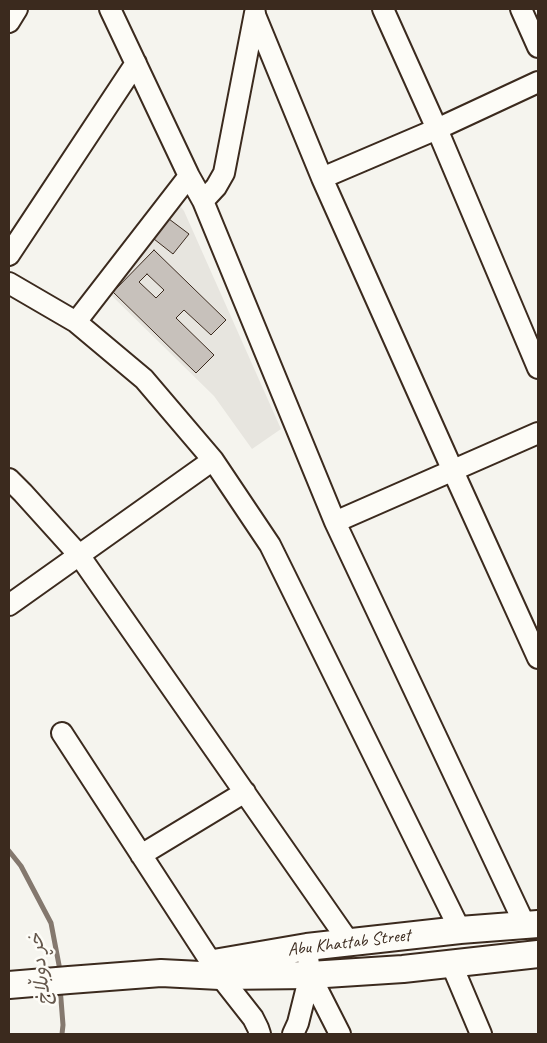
<!DOCTYPE html>
<html>
<head>
<meta charset="utf-8">
<style>
  body { margin:0 }
  #map { position:relative; width:547px; height:1043px; overflow:hidden; background:#f5f4ee; font-family:Caveat,sans-serif }
  canvas { display:block }
  .frame { position:absolute; inset:0; border:10px solid #3b2a1e; pointer-events:none }
</style>
</head>
<body>
<div id="map">
<canvas width="547" height="1043"></canvas>
<div class="frame"></div>
</div>
<script>
const g = document.querySelector('canvas').getContext('2d');
g.lineJoin = 'round';
function fillPath(path, color) { g.fillStyle = color; g.fill(path, 'evenodd'); }
const shape = rows => new Path2D(rows.map(r => 'M' + r).join(''));
function trace(path, color, width, dash) { g.strokeStyle = color; g.lineWidth = width; g.lineCap = dash ? 'butt' : 'round'; g.setLineDash(dash || []); g.stroke(path); }
function drawText(font, color, halo, rows, align = 'center') {
  g.font = font + ' Caveat,"Playpen Sans Arabic",sans-serif'; g.lineWidth = 5; g.setLineDash([]); g.textBaseline = 'middle'; g.strokeStyle = halo; g.fillStyle = color; for (const [text, x, y, turn = 0] of rows) {
    g.save(); g.translate(x, y); g.rotate((+turn || 0) * Math.PI / 180); g.textAlign = isNaN(turn) ? turn : align; if (halo) g.strokeText(text, 0, 0); g.fillText(text, 0, 0); g.restore();
  }
}
fillPath(shape([
  [177,205,181,207,184,211,281,429,252,449,214,396,109,293]
]), '#e7e5df');
trace(shape([
  [9,851,21,866,51,923,59,965,60,974],
  [60,987,63,1025,62,1034]
]), '#84786e', 5);
const building = shape([
  [169,219,189,234,173,254,154,239,169,219],
  [154,250,226,320,211,335,184,310,176,318,214,355,196,373,113,292,154,250],
  [147,274,164,290,156,298,139,282,147,274]
]);
fillPath(building, '#c7c1bb');
trace(building, '#3b2a1e', 1);
const minor = shape([
  [110,9,189,176,203,201,335,522,525,925],
  [383,9,437,129,538,368],
  [521,9,538,47],
  [255,15,322,178,453,471,538,658],
  [9,22,17,9],
  [322,178,437,129,538,82],
  [203,201,216,187,224,173,255,13],
  [9,255,136,63],
  [9,283,76,322,144,379,213,460,270,545,460,930],
  [76,322,189,176],
  [9,479,23,493,79,555,349,942],
  [335,522,538,433],
  [9,605,213,460],
  [62,733,220,976,253,1018,258,1028,260,1034],
  [141,855,245,792],
  [307,947,310,975,340,1034],
  [451,963,481,1034],
  [293,1034,298,1023,310,975]
]);
const major = shape([
  [214,963,307,947,460,930,538,924],
  [9,985,69,980,161,973,220,976,310,975,403,969,538,954]
]);
trace(minor, '#3b2a1e', 24);
trace(major, '#3b2a1e', 30);
trace(minor, '#fdfcf7', 20);
trace(major, '#fdfcf7', 26);
drawText('18px', '#3b2a1e', '#fdfcf7', [
  ["Abu Khattab Street",349,943,-7]
]);
drawText('italic 19px', '#65584d', '#fdfcf7', [
  ["خڕ دوبڵاخ",41,969,-97]
]);
</script>
</body>
</html>
